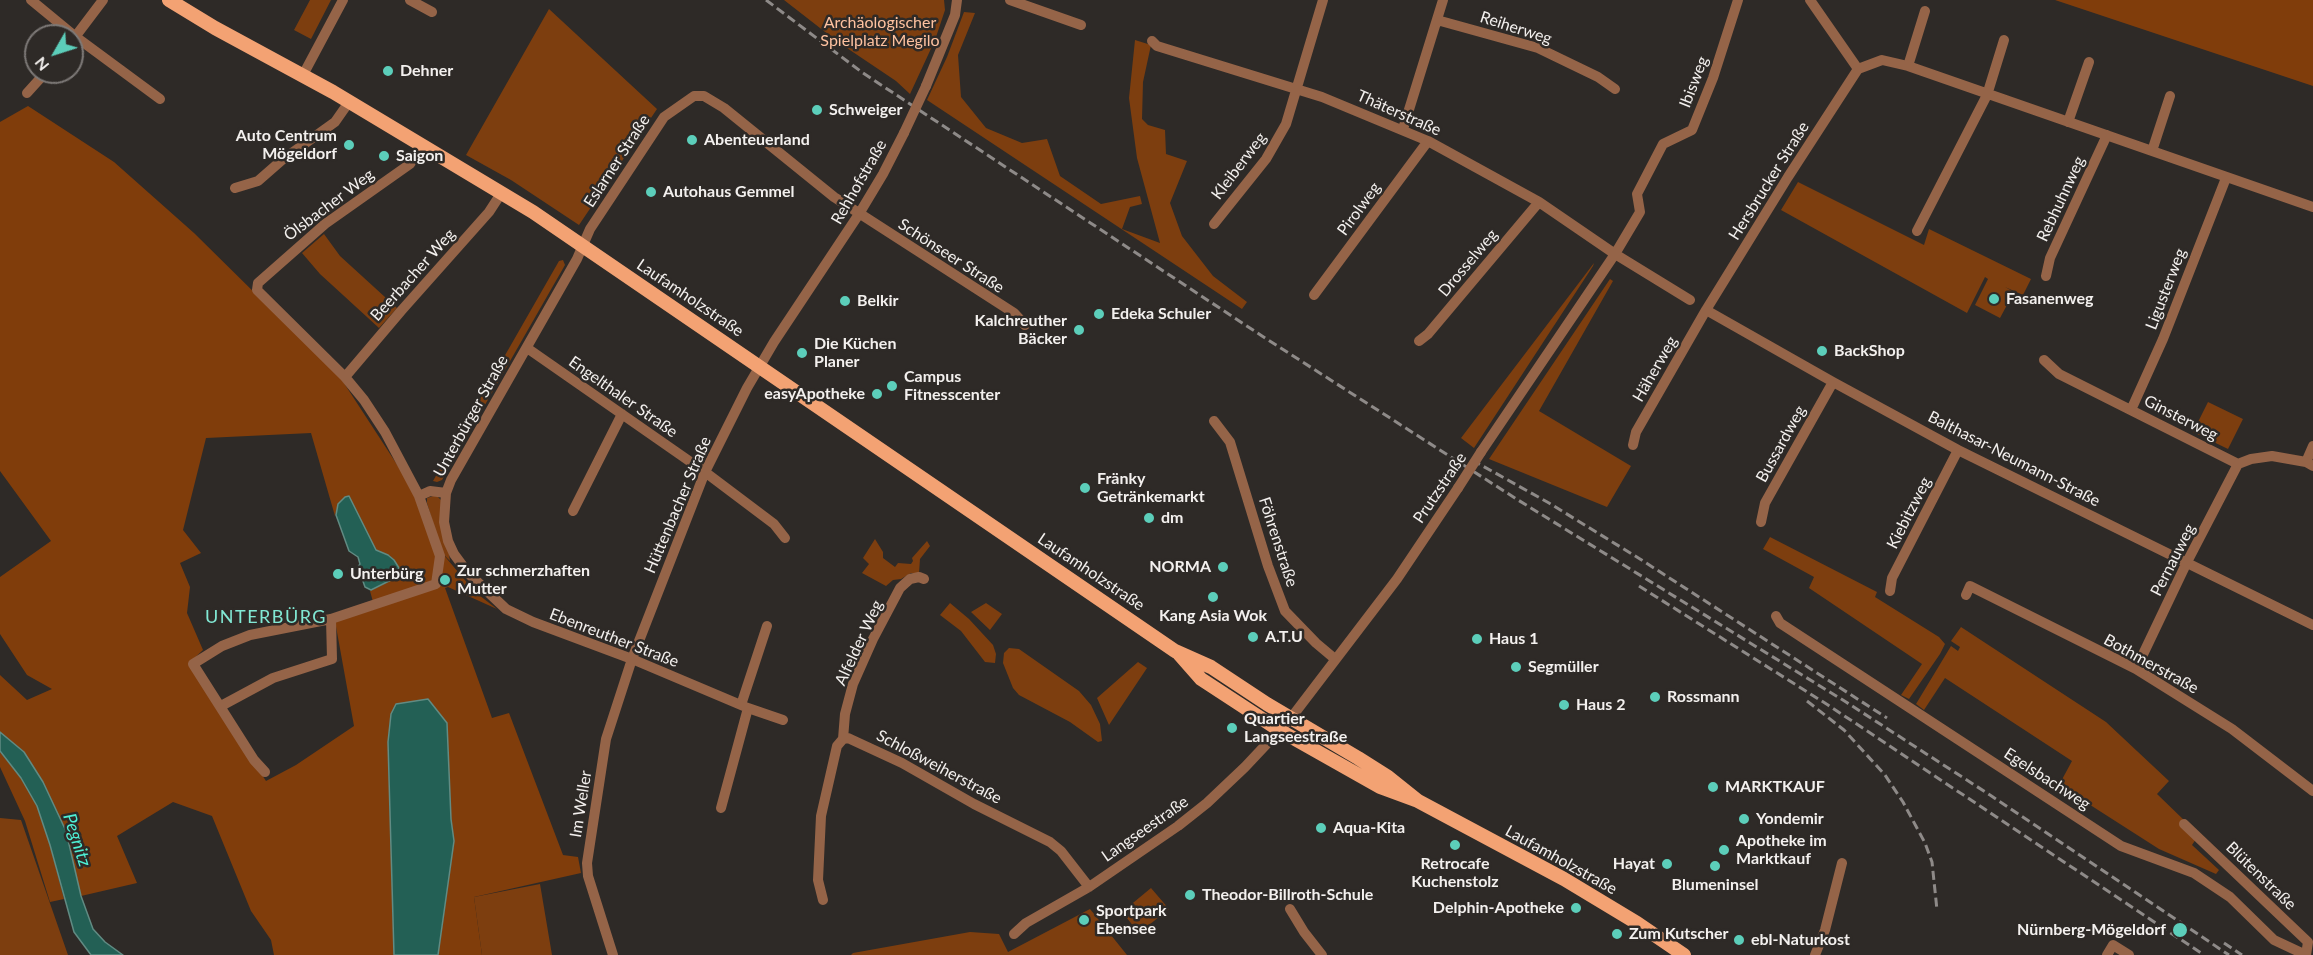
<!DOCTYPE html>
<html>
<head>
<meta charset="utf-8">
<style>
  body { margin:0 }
  #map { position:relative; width:2313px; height:955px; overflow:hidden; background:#2e2a27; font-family:Lato,sans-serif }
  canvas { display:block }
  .north { position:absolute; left:24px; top:24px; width:60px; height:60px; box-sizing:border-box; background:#2e2a27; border:2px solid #7d7977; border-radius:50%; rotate:231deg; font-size:16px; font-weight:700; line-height:24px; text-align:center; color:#f3f0ee }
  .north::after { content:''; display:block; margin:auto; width:21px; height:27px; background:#5cceba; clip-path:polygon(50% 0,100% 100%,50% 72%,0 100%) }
</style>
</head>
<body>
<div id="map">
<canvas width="2313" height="955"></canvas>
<div class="north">N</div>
</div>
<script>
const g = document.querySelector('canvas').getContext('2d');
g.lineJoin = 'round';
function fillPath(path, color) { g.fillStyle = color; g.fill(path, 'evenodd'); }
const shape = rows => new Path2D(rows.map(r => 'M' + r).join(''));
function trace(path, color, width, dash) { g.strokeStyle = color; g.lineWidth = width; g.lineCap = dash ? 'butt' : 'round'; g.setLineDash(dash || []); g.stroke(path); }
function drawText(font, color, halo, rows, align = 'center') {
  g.font = font + ' Lato,sans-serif'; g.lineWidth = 5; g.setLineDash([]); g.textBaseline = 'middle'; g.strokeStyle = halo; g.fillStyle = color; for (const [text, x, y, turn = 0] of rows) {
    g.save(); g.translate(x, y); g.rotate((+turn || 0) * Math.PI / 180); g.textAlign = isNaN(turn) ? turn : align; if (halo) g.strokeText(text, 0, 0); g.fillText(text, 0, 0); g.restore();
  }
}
fillPath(shape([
  [310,0,331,0,311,39,294,30],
  [784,0,944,0,945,10,935,40,910,94,896,81,838,42],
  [549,9,657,109,579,225,511,180,466,155],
  [964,12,975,13,958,55,961,97,986,128,1022,143,1047,139,1060,176,1101,204,1140,196,1142,204,1130,207,1122,229,1160,243,1137,158,1129,98,1135,40,1151,45,1143,82,1142,119,1148,125,1165,130,1166,154,1187,161,1170,203,1182,236,1213,276,1247,302,1242,309,927,100,947,57],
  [1798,182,1924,245,1929,229,2031,279,2023,295,2005,287,2014,292,2000,318,1975,305,1988,279,1985,277,1967,313,1781,210],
  [324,234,340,256,397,308,379,328,320,274,302,253],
  [563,260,565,265,442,480,437,482,433,481,559,261],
  [1594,263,1593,266,1474,448,1461,438],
  [1610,279,1613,281,1539,411,1631,466,1607,507,1489,459],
  [2208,402,2243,419,2228,449,2193,432],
  [436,495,441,500,450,561,442,553,427,503,427,498],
  [1770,537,1877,592,1875,597,1939,637,1945,644,1940,654,1909,699,1901,695,1922,664,1809,588,1814,577,1763,549],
  [875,539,883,552,883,558,895,567,898,563,911,564,913,561,912,558,927,541,930,546,920,559,919,573,911,573,901,579,893,580,886,586,862,573,869,564,863,558],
  [950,603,969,619,993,645,996,654,995,663,985,662,961,631,940,615],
  [986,603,1002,614,990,630,971,612],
  [1961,627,2106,722,2169,781,2157,794,2186,822,2196,839,2192,845,2219,870,2216,874,2159,849,2059,785,2072,761,1945,678,1924,710,1916,704,1951,646,1958,651,1960,647,1951,641],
  [1009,648,1019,649,1079,691,1091,705,1100,724,1102,741,1098,742,1070,722,1019,695,1013,688,1003,663,1004,653],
  [1138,662,1147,668,1109,725,1097,698],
  [0,818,21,820,68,955,0,955],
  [540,884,552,955,482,955,474,897],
  [1151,888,1169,909,1139,933,1122,912],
  [1090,909,1127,955,851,955,853,953,970,932,999,934,1008,952]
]), '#7d3e0f');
fillPath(shape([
  [2055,0,2313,0,2313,86],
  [28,106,114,162,194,233,340,377,424,506,442,553,475,592,497,609,448,587,445,588,492,718,509,713,563,855,578,857,581,873,474,897,482,955,438,955,454,841,451,819,397,704,391,714,388,742,394,955,274,955,271,940,251,911,212,816,173,802,117,836,137,883,81,896,66,831,43,782,24,752,0,732,0,675,27,700,52,689,27,675,0,634,0,577,51,541,0,471,0,122],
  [311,433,335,516,338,504,376,550,388,555,394,560,391,580,370,591,375,609,335,621,354,726,296,765,266,781,189,663,203,650,187,613,190,587,180,563,201,553,183,530,206,438],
  [0,752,21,778,37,806,50,845,64,899,50,902,25,821,0,767]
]), '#803d0b');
const water = shape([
  [349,496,376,550,388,555,394,560,399,568,391,580,371,590,365,587,358,567,360,564,358,557,349,551,336,515,338,504,345,497,349,496],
  [428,699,447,723,451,819,454,841,438,955,394,955,388,742,391,714,396,704,428,699],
  [0,732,24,752,43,782,66,831,81,896,93,929,105,942,123,955,91,955,74,932,50,845,37,806,21,778,0,751,0,732]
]);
fillPath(water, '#236055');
trace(water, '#618b83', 1.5);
trace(shape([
  [31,0,76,37,160,99],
  [410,0,432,12],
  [1010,0,1081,25],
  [1810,0,1858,69],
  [1437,20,1538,48,1598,77,1615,89],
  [72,41,103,0],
  [1152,41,1157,46,1322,97,1428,141,1539,202,1615,254,1690,300],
  [1908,66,1925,11],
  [303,75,343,0],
  [926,86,955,15,957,0],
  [27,93,46,72],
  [2068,122,2089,62],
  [1403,129,1443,0],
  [2152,151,2170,96],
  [235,188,258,181,282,160,335,122,349,102],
  [1214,224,1266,159,1286,124,1323,0],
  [1917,231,1987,95,2004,40],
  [2046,276,2050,258,2107,135],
  [1314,295,1428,141],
  [1706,310,1833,382,1958,450,2313,625],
  [1419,341,1428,334,1539,202],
  [527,348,705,472,774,524,785,538],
  [2044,360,2059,374,2238,464,2251,459,2272,456,2306,462,2313,466],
  [345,377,401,311,489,212,502,192],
  [2131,410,2163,339,2226,178],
  [1214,421,1230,442,1268,566,1285,611,1316,643,1335,659],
  [1633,445,1636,432,1706,310,1788,177,1858,69,1882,60,1908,66,2313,207],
  [1481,452,1615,254,1640,212,1637,194,1663,144,1692,130,1713,78,1738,0],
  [2306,462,2313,446],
  [419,496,430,491,446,493],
  [573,511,622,414],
  [1761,522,1765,503,1833,382],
  [1890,591,1892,578,1958,450],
  [1966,595,1970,586,2136,669,2232,729,2313,791],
  [1776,616,1780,623,2121,846,2194,873,2230,897,2274,940,2306,955],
  [2136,669,2187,562,2238,464],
  [741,705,767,626],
  [221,706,273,678,332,659,331,619],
  [783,720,748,708,632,659,533,622,506,609,468,573,454,554,448,541,444,522,446,493,451,480,577,259,590,229,664,117,694,96,704,96,724,108,834,197,1014,313,1025,325],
  [843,739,845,714,853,684,873,639,900,588,910,579,919,577,924,579],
  [265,772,254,760,193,664,222,646,250,635,331,619,436,584,440,556,419,496,385,432,364,400,345,377,257,290,258,283,325,224,410,164,423,145],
  [721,808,748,708],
  [2184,824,2308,942,2306,955],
  [823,900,818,880,821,816,837,746,843,739,848,738,902,763,974,804,1050,842,1061,851,1089,887],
  [1290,909,1304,932,1322,955],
  [1014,934,1026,923,1089,887,1178,826,1207,803,1245,767,1291,718,1397,579,1458,488],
  [613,955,588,876,587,863,606,739,632,659,705,472,747,388,774,342,859,214,883,174,904,133],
  [1815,955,1825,930,1842,863],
  [2107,955,2113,945,2129,955]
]), '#956448', 10);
trace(shape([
  [169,0,215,28,333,92,533,212,1175,651,1211,667,1267,704,1358,758,1388,777,1418,801],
  [1179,654,1201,679,1279,730,1380,787,1418,801,1564,879,1637,923,1684,955]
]), '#f3a273', 14);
trace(shape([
  [766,0,863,73,1262,336,1518,500,1846,702,1990,795,2229,955],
  [1472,460,1549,503,1640,559,1887,718],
  [1639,586,1828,705,2204,955],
  [1807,701,1844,730,1885,775,1903,802,1925,843,1932,862,1937,910],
  [2224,943,2242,955]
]), '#8e8a88', 3, [9, 4.5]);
trace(shape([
  [904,133,926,86],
  [1458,488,1481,452]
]), '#956448', 10);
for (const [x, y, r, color] of [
  [388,71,6,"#5cceba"],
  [817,110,6,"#5cceba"],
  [692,140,6,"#5cceba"],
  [349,145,6,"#5cceba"],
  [384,156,6,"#5cceba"],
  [651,192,6,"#5cceba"],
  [1994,299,6,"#5cceba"],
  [845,301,6,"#5cceba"],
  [1099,314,6,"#5cceba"],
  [1079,330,6,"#5cceba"],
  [1822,351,6,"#5cceba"],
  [802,353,6,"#5cceba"],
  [892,386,6,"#5cceba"],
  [877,394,6,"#5cceba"],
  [1085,488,6,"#5cceba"],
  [1149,518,6,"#5cceba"],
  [1223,567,6,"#5cceba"],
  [338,574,6,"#5cceba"],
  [445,580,6,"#5cceba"],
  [1213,597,6,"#5cceba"],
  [1253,637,6,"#5cceba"],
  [1477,639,6,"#5cceba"],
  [1516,667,6,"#5cceba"],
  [1655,697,6,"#5cceba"],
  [1564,705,6,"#5cceba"],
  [1232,728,6,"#5cceba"],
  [1713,787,6,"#5cceba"],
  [1744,819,6,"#5cceba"],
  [1321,828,6,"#5cceba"],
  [1455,845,6,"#5cceba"],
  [1724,850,6,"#5cceba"],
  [1667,864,6,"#5cceba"],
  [1715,866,6,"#5cceba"],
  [1190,895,6,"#5cceba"],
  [1576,908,6,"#5cceba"],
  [1084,920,6,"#5cceba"],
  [2180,930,8,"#5cceba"],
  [1617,934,6,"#5cceba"],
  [1739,940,6,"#5cceba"]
]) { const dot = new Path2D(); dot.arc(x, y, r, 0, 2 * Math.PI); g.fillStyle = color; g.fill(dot); trace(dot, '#2e2a27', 2); }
drawText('16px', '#fec2a0', '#2e2a27', [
  ["Archäologischer",880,23],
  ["Spielplatz Megilo",880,41]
]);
drawText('16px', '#f3f0ee', '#2e2a27', [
  ["Reiherweg",1516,28,18],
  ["Ibisweg",1694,82,-69],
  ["Thäterstraße",1399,113,24],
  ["Eslarner Straße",617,161,-57],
  ["Kleiberweg",1239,166,-53],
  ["Hersbrucker Straße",1769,181,-58],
  ["Rehhofstraße",859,182,-60],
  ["Rebhuhnweg",2061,199,-65],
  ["Ölsbacher Weg",329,205,-37],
  ["Pirolweg",1359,209,-54],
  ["Schönseer Straße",951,256,33],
  ["Drosselweg",1468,263,-50],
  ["Beerbacher Weg",413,275,-48],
  ["Ligusterweg",2166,289,-69],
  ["Laufamholzstraße",690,298,34],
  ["Häherweg",1655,369,-60],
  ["Engelthaler Straße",623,397,35],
  ["Unterbürger Straße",471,416,-61],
  ["Ginsterweg",2181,418,27],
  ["Bussardweg",1781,444,-61],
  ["Balthasar-Neumann-Straße",2014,459,27],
  ["Prutzstraße",1440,488,-56],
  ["Hüttenbacher Straße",678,505,-67],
  ["Kiebitzweg",1909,513,-63],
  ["Föhrenstraße",1278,542,72],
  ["Pernauweg",2173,560,-63],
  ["Laufamholzstraße",1091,572,34],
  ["Ebenreuther Straße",614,638,21],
  ["Alfelder Weg",859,643,-65],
  ["Bothmerstraße",2151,664,29],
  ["Schloßweiherstraße",939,767,28],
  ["Egelsbachweg",2047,779,33],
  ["Im Weller",581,804,-81],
  ["Langseestraße",1145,829,-35],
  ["Laufamholzstraße",1561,860,29],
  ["Blütenstraße",2261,876,44]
]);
drawText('bold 16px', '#f3f0ee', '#2e2a27', [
  ["Dehner",400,71],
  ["Schweiger",829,110],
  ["Auto Centrum",337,136,"right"],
  ["Mögeldorf",337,154,"right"],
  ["Abenteuerland",704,140],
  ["Saigon",396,156],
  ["Autohaus Gemmel",663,192],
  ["Fasanenweg",2006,299],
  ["Belkir",857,301],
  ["Edeka Schuler",1111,314],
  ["Kalchreuther",1067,321,"right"],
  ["Bäcker",1067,339,"right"],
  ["Die Küchen",814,344],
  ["Planer",814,362],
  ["BackShop",1834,351],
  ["Campus",904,377],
  ["Fitnesscenter",904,395],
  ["easyApotheke",865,394,"right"],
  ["Fränky",1097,479],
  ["Getränkemarkt",1097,497],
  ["dm",1161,518],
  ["NORMA",1211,567,"right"],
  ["Zur schmerzhaften",457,571],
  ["Mutter",457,589],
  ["Unterbürg",350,574],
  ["Kang Asia Wok",1213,616,"center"],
  ["A.T.U",1265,637],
  ["Haus 1",1489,639],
  ["Segmüller",1528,667],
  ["Rossmann",1667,697],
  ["Haus 2",1576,705],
  ["Quartier",1244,719],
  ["Langseestraße",1244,737],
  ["MARKTKAUF",1725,787],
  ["Yondemir",1756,819],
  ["Aqua-Kita",1333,828],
  ["Apotheke im",1736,841],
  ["Marktkauf",1736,859],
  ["Retrocafe",1455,864,"center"],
  ["Kuchenstolz",1455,882,"center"],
  ["Hayat",1655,864,"right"],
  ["Blumeninsel",1715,885,"center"],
  ["Theodor-Billroth-Schule",1202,895],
  ["Delphin-Apotheke",1564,908,"right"],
  ["Sportpark",1096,911],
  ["Ebensee",1096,929],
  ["Nürnberg-Mögeldorf",2166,930,"right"],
  ["Zum Kutscher",1629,934],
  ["ebl-Naturkost",1751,940]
], 'left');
g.letterSpacing = '1.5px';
drawText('18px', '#82e8d4', '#2e2a27', [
  ["UNTERBÜRG",266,617]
]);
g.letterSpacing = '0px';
drawText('italic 18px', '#4ef1d6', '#2e2a27', [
  ["Pegnitz",77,840,72]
]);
</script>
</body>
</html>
